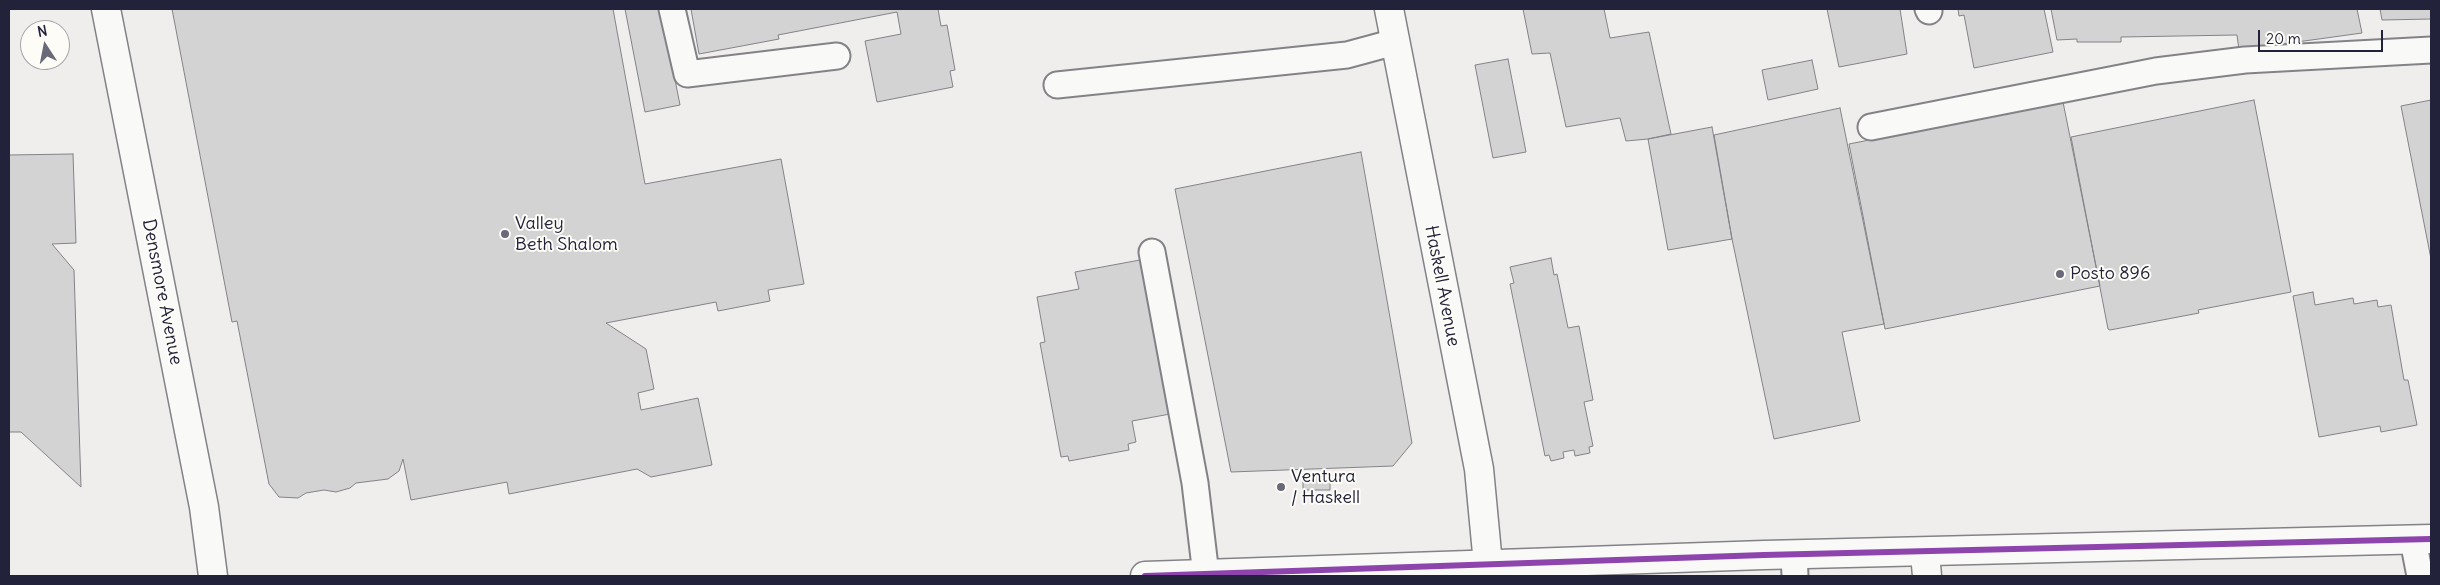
<!DOCTYPE html>
<html>
<head>
<meta charset="utf-8">
<style>
  body { margin:0 }
  #map { position:relative; width:2440px; height:585px; overflow:hidden; background:#efeeed; font-family:Delius,sans-serif }
  canvas { display:block }
  .frame { position:absolute; inset:0; border:10px solid #22223b; pointer-events:none }
  .north { position:absolute; left:20px; top:20px; width:50px; height:50px; box-sizing:border-box; background:#fdfcf7; border:1px solid #a5a5ac; border-radius:50%; rotate:349deg; font-size:14px; font-weight:700; line-height:20px; text-align:center; color:#22223b }
  .north::after { content:''; display:block; margin:auto; width:18px; height:22px; background:#6a6979; clip-path:polygon(50% 0,100% 100%,50% 72%,0 100%) }
  .scale { position:absolute; left:2258px; top:30px; width:125px; height:22px; box-sizing:border-box; border:2px solid #22223b; border-top:0; padding-left:6px; font-size:15px; line-height:18px; white-space:nowrap; color:#22223b; -webkit-text-stroke:4px #fdfcf7; paint-order:stroke }
</style>
</head>
<body>
<div id="map">
<canvas width="2440" height="585"></canvas>
<div class="frame"></div>
<div class="north">N</div>
<div class="scale">20 m</div>
</div>
<script>
const g = document.querySelector('canvas').getContext('2d');
g.lineJoin = 'round';
function fillPath(path, color) { g.fillStyle = color; g.fill(path, 'evenodd'); }
const shape = rows => new Path2D(rows.map(r => 'M' + r).join(''));
function trace(path, color, width, dash) { g.strokeStyle = color; g.lineWidth = width; g.lineCap = dash ? 'butt' : 'round'; g.setLineDash(dash || []); g.stroke(path); }
function drawText(font, color, halo, rows, align = 'center') {
  g.font = font + ' Delius,sans-serif'; g.lineWidth = 4; g.setLineDash([]); g.textBaseline = 'middle'; g.strokeStyle = halo; g.fillStyle = color; for (const [text, x, y, turn = 0] of rows) {
    g.save(); g.translate(x, y); g.rotate((+turn || 0) * Math.PI / 180); g.textAlign = isNaN(turn) ? turn : align; if (halo) g.strokeText(text, 0, 0); g.fillText(text, 0, 0); g.restore();
  }
}
const building = shape([
  [172,9,613,9,645,184,781,159,804,284,768,290,770,301,718,311,716,302,606,323,646,349,654,389,638,393,641,410,698,398,712,465,651,477,637,469,509,494,507,482,411,500,403,459,399,471,388,479,356,483,350,488,336,492,324,490,306,493,298,498,279,497,269,484,237,321,232,322,172,9],
  [625,9,661,9,680,105,645,112,625,9],
  [691,9,938,9,941,26,947,25,955,70,950,71,953,87,877,102,865,41,901,34,897,12,778,35,779,39,699,54,691,9],
  [1523,9,1604,9,1610,38,1649,32,1671,134,1648,139,1626,141,1620,118,1566,127,1550,53,1532,54,1523,9],
  [1827,9,1900,9,1907,54,1839,67,1827,9],
  [1958,9,2044,9,2053,52,1974,68,1964,15,1959,16,1958,9],
  [2051,9,2357,9,2362,33,2239,50,2237,35,2121,37,2121,42,2077,42,2077,39,2057,40,2051,9],
  [2380,9,2431,9,2431,19,2382,20,2380,9],
  [1508,59,1526,152,1493,158,1475,65,1508,59],
  [1812,60,1818,89,1768,100,1762,70,1812,60],
  [2254,100,2291,292,2198,310,2199,313,2110,330,2108,329,2071,137,2254,100],
  [2431,100,2431,259,2401,106,2431,100],
  [2063,102,2100,286,1885,329,1849,144,2063,102],
  [1840,108,1884,324,1842,332,1860,421,1774,439,1732,239,1714,135,1840,108],
  [1712,127,1732,239,1668,250,1648,139,1712,127],
  [1361,152,1412,443,1393,466,1231,472,1175,189,1361,152],
  [73,154,76,243,52,244,74,270,81,487,21,432,9,432,9,155,73,154],
  [1551,258,1554,275,1557,274,1568,328,1579,326,1593,400,1584,402,1593,446,1589,447,1590,453,1575,456,1574,450,1563,452,1564,458,1551,461,1549,455,1545,456,1510,284,1514,283,1510,267,1551,258],
  [1140,260,1170,414,1132,421,1136,442,1128,444,1129,450,1069,461,1068,456,1061,457,1040,343,1045,342,1037,297,1079,289,1075,272,1140,260],
  [2313,292,2315,305,2353,298,2354,304,2377,300,2378,307,2391,305,2404,380,2408,380,2417,425,2381,432,2380,426,2319,437,2293,296,2313,292],
  [1303,476,1330,476,1330,490,1303,490,1303,476]
]);
fillPath(building, '#d4d3d4');
trace(building, '#838287', 1);
const service = shape([
  [672,9,687,74,837,56],
  [1928,9,1929,11],
  [1057,85,1347,55,1395,42],
  [1871,127,2156,71,2245,60,2431,50],
  [1152,252,1195,483,1206,575],
  [2413,540,2420,576],
  [1794,554,1795,576]
]);
const minor = shape([
  [106,9,204,507,213,576],
  [1925,553,1927,576]
]);
const tertiary = shape([
  [1389,9,1479,469,1488,564]
]);
const primary = shape([
  [1145,576,1764,555,2431,539]
]);
trace(service, '#838287', 29);
trace(minor, '#838287', 31);
trace(tertiary, '#838287', 31);
trace(primary, '#838287', 31);
trace(service, '#f9f9f7', 25);
trace(minor, '#f9f9f7', 28);
trace(tertiary, '#f9f9f7', 28);
trace(primary, '#f9f9f7', 28);
trace(shape([
  [1145,576,1764,555,2431,539]
]), '#8e44ad', 6);
for (const [x, y, r, color] of [
  [505,234,5,"#6a6979"],
  [2060,274,5,"#6a6979"],
  [1281,487,5,"#6a6979"]
]) { const dot = new Path2D(); dot.arc(x, y, r, 0, 2 * Math.PI); g.fillStyle = color; g.fill(dot); trace(dot, '#fdfcf7', 2); }
drawText('18px', '#22223b', '#fdfcf7', [
  ["Valley",515,224],
  ["Beth Shalom",515,245],
  ["Posto 896",2070,274],
  ["Ventura",1291,477],
  ["/ Haskell",1291,498]
], 'left');
drawText('18px', '#22223b', '#fdfcf7', [
  ["Haskell Avenue",1442,286,79],
  ["Densmore Avenue",162,292,79]
]);
</script>
</body>
</html>
